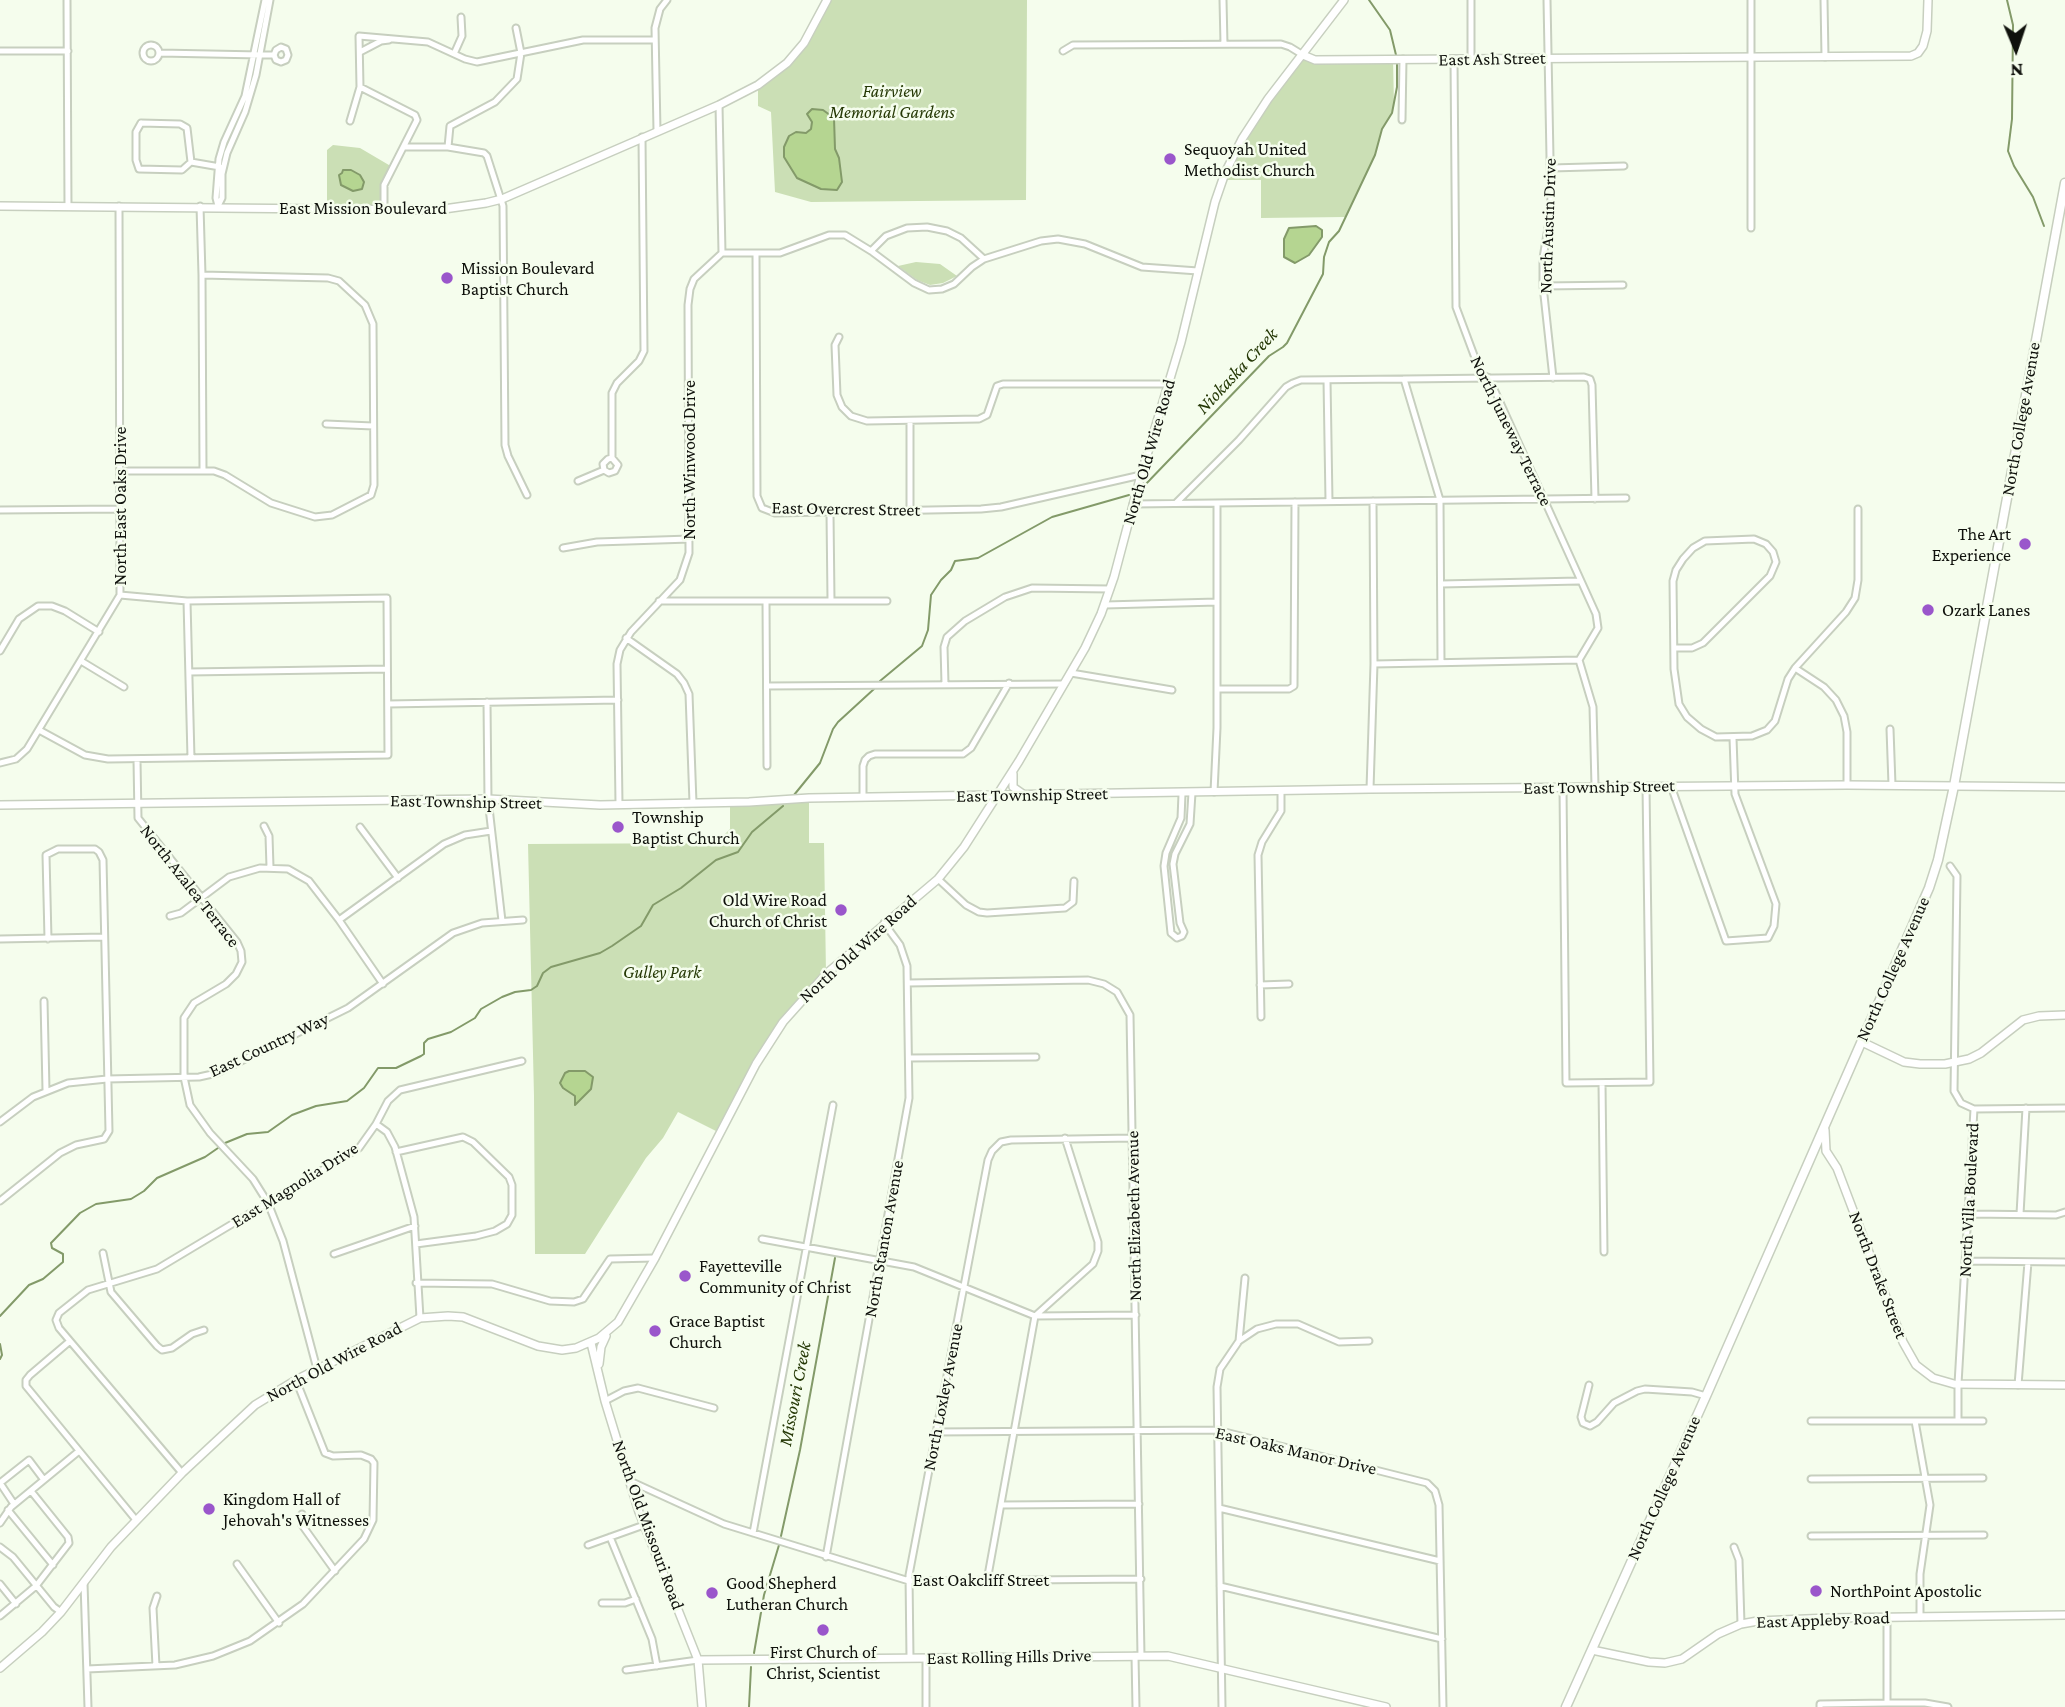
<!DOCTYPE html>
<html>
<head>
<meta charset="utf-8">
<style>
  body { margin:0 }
  #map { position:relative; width:2065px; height:1707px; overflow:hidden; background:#f5fded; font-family:"Crimson Pro",serif }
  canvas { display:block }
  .north { position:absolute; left:1981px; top:14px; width:70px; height:70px; -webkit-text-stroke:5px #f5fded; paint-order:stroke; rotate:178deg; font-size:19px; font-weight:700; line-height:28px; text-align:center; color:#0f110c }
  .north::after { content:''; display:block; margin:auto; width:24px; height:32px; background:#0f110c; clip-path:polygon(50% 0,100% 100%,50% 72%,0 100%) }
</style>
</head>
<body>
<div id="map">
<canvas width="2065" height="1707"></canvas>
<div class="north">N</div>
</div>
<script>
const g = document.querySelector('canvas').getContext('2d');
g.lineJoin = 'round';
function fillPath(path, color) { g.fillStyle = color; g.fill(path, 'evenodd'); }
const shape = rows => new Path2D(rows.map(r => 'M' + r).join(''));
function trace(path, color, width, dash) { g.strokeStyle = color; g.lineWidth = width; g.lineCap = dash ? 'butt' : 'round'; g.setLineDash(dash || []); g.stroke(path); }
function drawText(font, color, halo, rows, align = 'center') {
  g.font = font + ' "Crimson Pro",serif'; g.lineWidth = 5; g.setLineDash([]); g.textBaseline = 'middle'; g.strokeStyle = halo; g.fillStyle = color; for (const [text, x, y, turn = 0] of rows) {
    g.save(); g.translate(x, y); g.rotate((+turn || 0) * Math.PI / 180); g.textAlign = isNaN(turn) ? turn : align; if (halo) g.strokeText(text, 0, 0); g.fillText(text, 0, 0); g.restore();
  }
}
fillPath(shape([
  [827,0,1027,0,1026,200,811,202,775,192,771,112,758,106,758,85,796,54],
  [1303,55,1315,60,1393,59,1394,105,1390,116,1382,129,1375,155,1345,217,1261,218,1261,180,1222,180,1242,139],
  [333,145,360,148,394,168,385,185,384,210,327,209,327,150],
  [916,262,940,264,957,276,943,283,930,285,917,280,898,266],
  [809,798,809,843,824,843,826,974,783,1022,720,1133,678,1112,663,1138,646,1158,585,1254,535,1254,534,1096,528,844,716,843,730,829,730,802]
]), '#cbdfb5');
const water = shape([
  [812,109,823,110,834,118,835,149,839,158,842,182,837,190,821,189,797,178,784,157,784,147,789,136,796,132,806,133,811,129,812,122,807,114,812,109],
  [343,170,351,170,360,175,364,182,362,189,353,191,341,185,339,175,342,173,343,170],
  [1316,226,1322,230,1322,237,1309,255,1295,263,1284,257,1284,239,1289,228,1316,226],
  [569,1071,585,1071,593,1077,591,1089,575,1105,575,1096,563,1088,560,1083,565,1073,569,1071]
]);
fillPath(water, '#b5d591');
trace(water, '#839a69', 2);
trace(shape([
  [1369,0,1390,30,1396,55],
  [2007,0,2013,25,2012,119,2008,151,2014,166,2033,197,2044,226],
  [1143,487,1269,356,1283,347,1287,343,1323,274,1324,257,1329,242,1339,231,1375,155,1382,129,1392,113,1397,87,1397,64],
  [880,681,922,646,928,630,931,595,941,580,951,570,955,561,978,558,1052,517,1129,495],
  [794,795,820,763,833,729,838,722,874,689],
  [225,1143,247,1134,268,1132,292,1115,316,1106,347,1101,364,1088,378,1068,396,1068,421,1056,424,1054,424,1043,428,1039,451,1032,475,1018,481,1009,502,997,515,992,531,990,537,986,543,973,551,967,600,953,612,946,641,926,653,905,681,888,716,860,738,852,752,832,783,806],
  [0,1316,29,1285,43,1279,63,1262,63,1254,52,1248,51,1243,80,1213,96,1204,131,1199,144,1191,157,1178,205,1157,218,1148],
  [0,1344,2,1355,0,1359],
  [781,1536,800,1450,835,1258],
  [754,1653,764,1595,779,1545],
  [749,1707,751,1667]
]), '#839a69', 2);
const street = shape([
  [67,0,68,206],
  [1223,0,1224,44],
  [1547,0,1551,210,1543,258,1543,286,1553,378],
  [1751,0,1751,228],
  [1824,0,1825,57],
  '143 53a8 8 0 1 1 16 0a8 8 0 1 1-16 0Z',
  [0,51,68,51],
  [1063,51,1073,45,1281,44,1290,47,1303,55],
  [360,52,381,41,389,40],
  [160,53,260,55,274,55,276,50,281,47,286,49,288,55,286,60,281,62,276,60,274,55],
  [454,54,462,36,461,17],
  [1454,59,1456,307,1481,374,1489,378,1596,614,1598,628,1579,660,1593,707,1595,787],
  [1471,59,1471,0],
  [360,87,415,115,417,120,384,185,384,210],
  [1402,120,1403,59],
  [350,121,360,87,359,36,428,42,465,59,477,62,583,40,654,40],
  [141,123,180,124,187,128,191,162,182,170,139,169,136,160,136,132,141,123],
  [657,131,655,28,660,9,667,0],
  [404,147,448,147,484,153,487,156,503,206,505,445,508,456,527,495],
  [448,147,450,126,495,102,517,79,521,53,516,28],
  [191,162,220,167],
  [1551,168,1624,166],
  [200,206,202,275,203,470],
  [218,206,222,198,222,174,227,153,245,112,256,75,270,0],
  [218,206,216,198,219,159,224,142,245,96,265,0],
  [871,251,886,236,907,228,927,227,947,231,961,238,984,259],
  [722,253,780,253,829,235,845,235,871,251,914,283,929,290,942,289,954,284,972,267,984,259,1041,241,1058,239,1085,244,1142,267,1198,271],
  [756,254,757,496,762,508,775,513,981,509,1001,507,1141,475],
  [1543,286,1623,285],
  [839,337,835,345,837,395,842,407,851,416,867,421,979,419,987,415,997,386,1003,384,1168,384],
  [1404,379,1440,500,1441,662],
  [1327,380,1329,501],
  [910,421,910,511],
  [326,424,373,426],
  [612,458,608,459,603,464,604,470,609,473,615,471,618,465,612,458,612,393,617,383,639,361,644,351,642,137],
  [120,471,214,471,225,475,271,503,315,517,332,515,371,495,374,485,373,324,365,305,339,281,328,278,202,275],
  [578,481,604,470],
  [1176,503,1239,440,1286,387,1293,383,1301,380,1404,379,1584,377,1590,379,1592,385,1595,499],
  [1133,504,1626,498],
  [0,510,121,509],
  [830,513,831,600],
  [563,548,597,542,690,539],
  [1441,584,1579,581],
  [187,601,191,758],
  [659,601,887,601],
  [766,601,767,766],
  [1105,605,1217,602],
  [626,638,677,674,684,683,689,694,693,803],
  [1674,648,1692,648,1703,643,1770,576,1776,562,1773,552,1766,544,1754,539,1705,541,1693,548,1683,559,1676,570,1673,581,1674,669,1679,704,1687,717,1701,729,1716,737,1752,736,1767,730,1775,721,1788,679,1795,668,1846,612,1855,598,1858,580,1858,509],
  [0,651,19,619,38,606,52,606,65,611,99,632],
  [81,661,124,687],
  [1374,664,1579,660],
  [1795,668,1824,687,1836,700,1844,716,1847,732,1847,785],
  [189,672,387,669],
  [1071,673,1172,690],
  [945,684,944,647,947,637,965,621,1005,597,1032,588,1110,589],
  [767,686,1064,684],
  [1217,689,1289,689,1294,686,1295,502],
  [487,702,488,799,502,921],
  [388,704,618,700],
  [1890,729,1892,785],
  [39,730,85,755,108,759,388,755,387,598,187,601,120,595],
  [137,760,138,818,237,942,241,951,242,962,236,974,226,984,194,1003,184,1018,184,1077,190,1105,210,1133,253,1179,268,1203,283,1241,317,1369],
  [0,763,16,759,27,749,120,595,119,206],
  [1671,786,1726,941,1768,938,1774,926,1776,904,1735,794,1733,738],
  [1563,788,1566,1083,1650,1082,1646,786],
  [1370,789,1374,664,1373,501],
  [1214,792,1217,728,1217,503],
  [1182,794,1181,818,1166,853,1164,866,1171,933,1177,938,1182,936,1184,932,1180,923,1173,864,1175,854,1190,824,1192,793],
  [863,797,863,766,865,760,869,756,875,754,963,754,971,748,1009,683],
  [619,804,617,664,620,650,631,632,680,580,689,553,688,305,690,289,694,279,722,253,719,105],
  [264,826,269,836,270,867],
  [360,827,398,878],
  [1950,866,1957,876,1954,1091,1961,1103,1974,1109,1958,1384,1958,1421],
  [938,879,966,905,979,912,987,913,1065,908,1073,902,1074,881],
  [170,916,181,913,229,877,260,868,288,869,309,881,339,920,383,984],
  [339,920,444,844,465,835,491,831],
  [0,939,104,937],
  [908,983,1088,980,1104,984,1117,992,1130,1015,1141,1656],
  [1260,985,1289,984],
  [44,1001,46,1090],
  [1261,1017,1258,855,1262,842,1281,811,1281,791],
  [909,1058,1036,1057],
  [1602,1083,1604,1252],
  [1974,1109,2065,1108],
  [0,1122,33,1097,68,1083,107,1079,199,1077,217,1073,348,1008,453,933,482,923,523,920],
  [376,1124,387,1132,395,1147,414,1217,420,1318],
  [396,1152,463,1137,473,1142,509,1177,512,1185,512,1215,507,1224,495,1231,476,1236,416,1244],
  [0,1201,60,1153,76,1145,104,1139,109,1131,103,860,99,852,95,849,58,849,46,855,48,939],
  [1969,1214,2056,1215,2065,1212],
  [2020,1214,2026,1108],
  [762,1239,914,1267,1035,1316,1136,1315],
  [103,1253,111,1292,157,1346,162,1350,172,1348,192,1334,204,1330],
  [334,1254,415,1226],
  [1966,1261,2065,1262],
  [416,1283,492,1284,550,1301,574,1302,583,1299,610,1259,655,1258],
  [70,1341,30,1375,26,1380,26,1386,136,1520],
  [1239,1341,1245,1278],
  [1589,1385,1581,1417,1583,1423,1590,1426,1597,1422,1614,1403,1637,1391,1645,1389,1692,1392,1706,1396],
  [2018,1385,2028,1262],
  [605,1401,624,1391,638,1388,714,1408],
  [1811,1421,1983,1421],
  [1915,1421,1930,1505,1920,1574,1920,1617],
  [936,1432,1217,1430,1427,1483,1435,1491,1439,1505,1443,1707],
  [182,1473,59,1328,56,1320,59,1313,88,1290,157,1269,359,1148,376,1124,388,1101,400,1090,522,1061],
  [1811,1479,1983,1478],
  [630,1481,724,1524,909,1581,1141,1579],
  [0,1483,29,1460,44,1480],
  [0,1483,14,1504],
  [1001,1505,1139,1504],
  [1219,1508,1440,1561],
  [8,1510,53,1565],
  [302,1514,302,1525,335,1571],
  [0,1523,11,1507,79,1451],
  [753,1533,833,1105],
  [1811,1536,1984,1535],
  [610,1537,652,1639,657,1666],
  [588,1545,644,1525],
  [0,1547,13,1557,54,1607,61,1612],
  [1734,1547,1739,1560,1741,1624],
  [826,1557,909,1098,907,966,900,945,884,923],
  [237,1564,279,1623],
  [987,1581,1035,1316,1093,1264,1098,1251,1098,1242,1065,1138],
  [84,1583,88,1707],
  [0,1584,16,1604],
  [1220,1586,1442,1639],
  [602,1603,625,1603,636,1599],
  [0,1616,36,1586,69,1543,68,1537,31,1491],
  [1887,1617,1887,1703],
  [1135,1656,1136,1707],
  [910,1658,909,1575,988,1160,992,1151,1001,1142,1011,1140,1133,1138],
  [926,1658,926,1707],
  [156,1666,153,1608,157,1596],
  [87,1669,175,1665,213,1656,250,1641,303,1604,364,1539,373,1520,374,1463,371,1459,361,1455,333,1456,325,1453,296,1380],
  [626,1670,698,1660],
  [1222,1707,1217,1387,1220,1369,1239,1341,1257,1329,1276,1324,1298,1324,1339,1342,1369,1341],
  [1820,1707,1820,1704,1887,1703,1925,1703,1948,1707]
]);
const secondary = shape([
  [1303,55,1315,60,1911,56,1918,53,1923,46,1927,31,1928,0],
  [0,206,437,210,486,203,502,199,719,105,758,85,787,63,804,43,827,0],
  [1013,774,1013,787,1023,794],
  [0,805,488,799,600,805,749,802,809,798,1370,789,1847,785,2065,787],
  [1862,1042,1904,1062,1920,1064,1945,1064,1969,1059,1981,1053,2023,1020,2039,1016,2065,1015],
  [1825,1130,1826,1151,1837,1168,1903,1342,1916,1365,1933,1378,1954,1384,2065,1385],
  [591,1343,605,1401,639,1512,698,1660,702,1707],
  [599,1364,601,1347,606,1336],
  [1592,1650,1649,1662,1665,1663,1682,1659,1718,1634,1741,1624,1758,1621,1830,1618,2065,1615],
  [698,1660,1168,1656,1386,1707],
  [0,1668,42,1632,61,1612,111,1547,182,1473,255,1405,296,1380,420,1318,448,1316,463,1317,538,1346,562,1350,576,1348,599,1338,618,1322,655,1258,756,1064,783,1022,826,974,938,879,964,847,1019,761,1085,648,1101,614,1114,577,1141,475,1181,342,1215,202,1225,173,1242,139,1268,99,1344,0]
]);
const primary = shape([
  [1566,1707,1706,1396,1929,888,1938,860,1954,786,2065,183]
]);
trace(street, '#c7cfbf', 9);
trace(secondary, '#c7cfbf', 10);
trace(primary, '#c7cfbf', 11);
trace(street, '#fff', 5);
trace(secondary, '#fff', 7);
trace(primary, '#fff', 8);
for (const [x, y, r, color] of [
  [1170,159,7,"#9a56cb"],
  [447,278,7,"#9a56cb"],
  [2025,544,7,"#9a56cb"],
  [1928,610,7,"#9a56cb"],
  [618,827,7,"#9a56cb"],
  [841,910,7,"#9a56cb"],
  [685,1276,7,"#9a56cb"],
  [655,1331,7,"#9a56cb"],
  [209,1509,7,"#9a56cb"],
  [1816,1591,7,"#9a56cb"],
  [712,1593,7,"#9a56cb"],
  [823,1630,7,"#9a56cb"]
]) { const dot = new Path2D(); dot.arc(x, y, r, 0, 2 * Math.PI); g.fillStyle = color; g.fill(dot); trace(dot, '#f5fded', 2.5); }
drawText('18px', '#0f110c', '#f5fded', [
  ["East Ash Street",1492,59,-1],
  ["East Mission Boulevard",363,208],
  ["North Austin Drive",1548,226,-88],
  ["North College Avenue",2021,419,-80],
  ["North Juneway Terrace",1511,431,64],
  ["North Old Wire Road",1149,452,-74],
  ["North Winwood Drive",689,460,-90],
  ["North East Oaks Drive",120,506,-90],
  ["East Overcrest Street",846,509,1],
  ["East Township Street",1599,787,-1],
  ["East Township Street",1032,795,-1],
  ["East Township Street",466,802,1],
  ["North Azalea Terrace",190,886,52],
  ["North Old Wire Road",858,949,-42],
  ["North College Avenue",1893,969,-66],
  ["East Country Way",269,1045,-25],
  ["East Magnolia Drive",295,1185,-32],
  ["North Villa Boulevard",1969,1200,-87],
  ["North Elizabeth Avenue",1134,1216,-91],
  ["North Stanton Avenue",884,1239,-80],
  ["North Drake Street",1878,1275,69],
  ["North Old Wire Road",334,1362,-28],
  ["North Loxley Avenue",943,1397,-79],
  ["East Oaks Manor Drive",1296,1451,13],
  ["North College Avenue",1664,1488,-66],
  ["North Old Missouri Road",648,1525,70],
  ["East Oakcliff Street",981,1580],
  ["East Appleby Road",1823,1620,-2],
  ["East Rolling Hills Drive",1009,1657,-1]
]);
drawText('italic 18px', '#253805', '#f5fded', [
  ["Fairview",892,91],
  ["Memorial Gardens",892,112],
  ["Gulley Park",662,972]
]);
drawText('18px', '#0f110c', '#f5fded', [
  ["Sequoyah United",1184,149],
  ["Methodist Church",1184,170],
  ["Mission Boulevard",461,268],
  ["Baptist Church",461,289],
  ["The Art",2011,534,"right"],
  ["Experience",2011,555,"right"],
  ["Ozark Lanes",1942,610],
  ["Township",632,817],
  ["Baptist Church",632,838],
  ["Old Wire Road",827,900,"right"],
  ["Church of Christ",827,921,"right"],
  ["Fayetteville",699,1266],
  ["Community of Christ",699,1287],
  ["Grace Baptist",669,1321],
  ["Church",669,1342],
  ["Kingdom Hall of",223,1499],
  ["Jehovah's Witnesses",223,1520],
  ["Good Shepherd",726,1583],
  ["Lutheran Church",726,1604],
  ["NorthPoint Apostolic",1830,1591],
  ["First Church of",823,1652,"center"],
  ["Christ, Scientist",823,1673,"center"]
], 'left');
drawText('italic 19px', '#253806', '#f5fded', [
  ["Niokaska Creek",1237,371,-47],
  ["Missouri Creek",795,1394,-79]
]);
</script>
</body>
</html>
